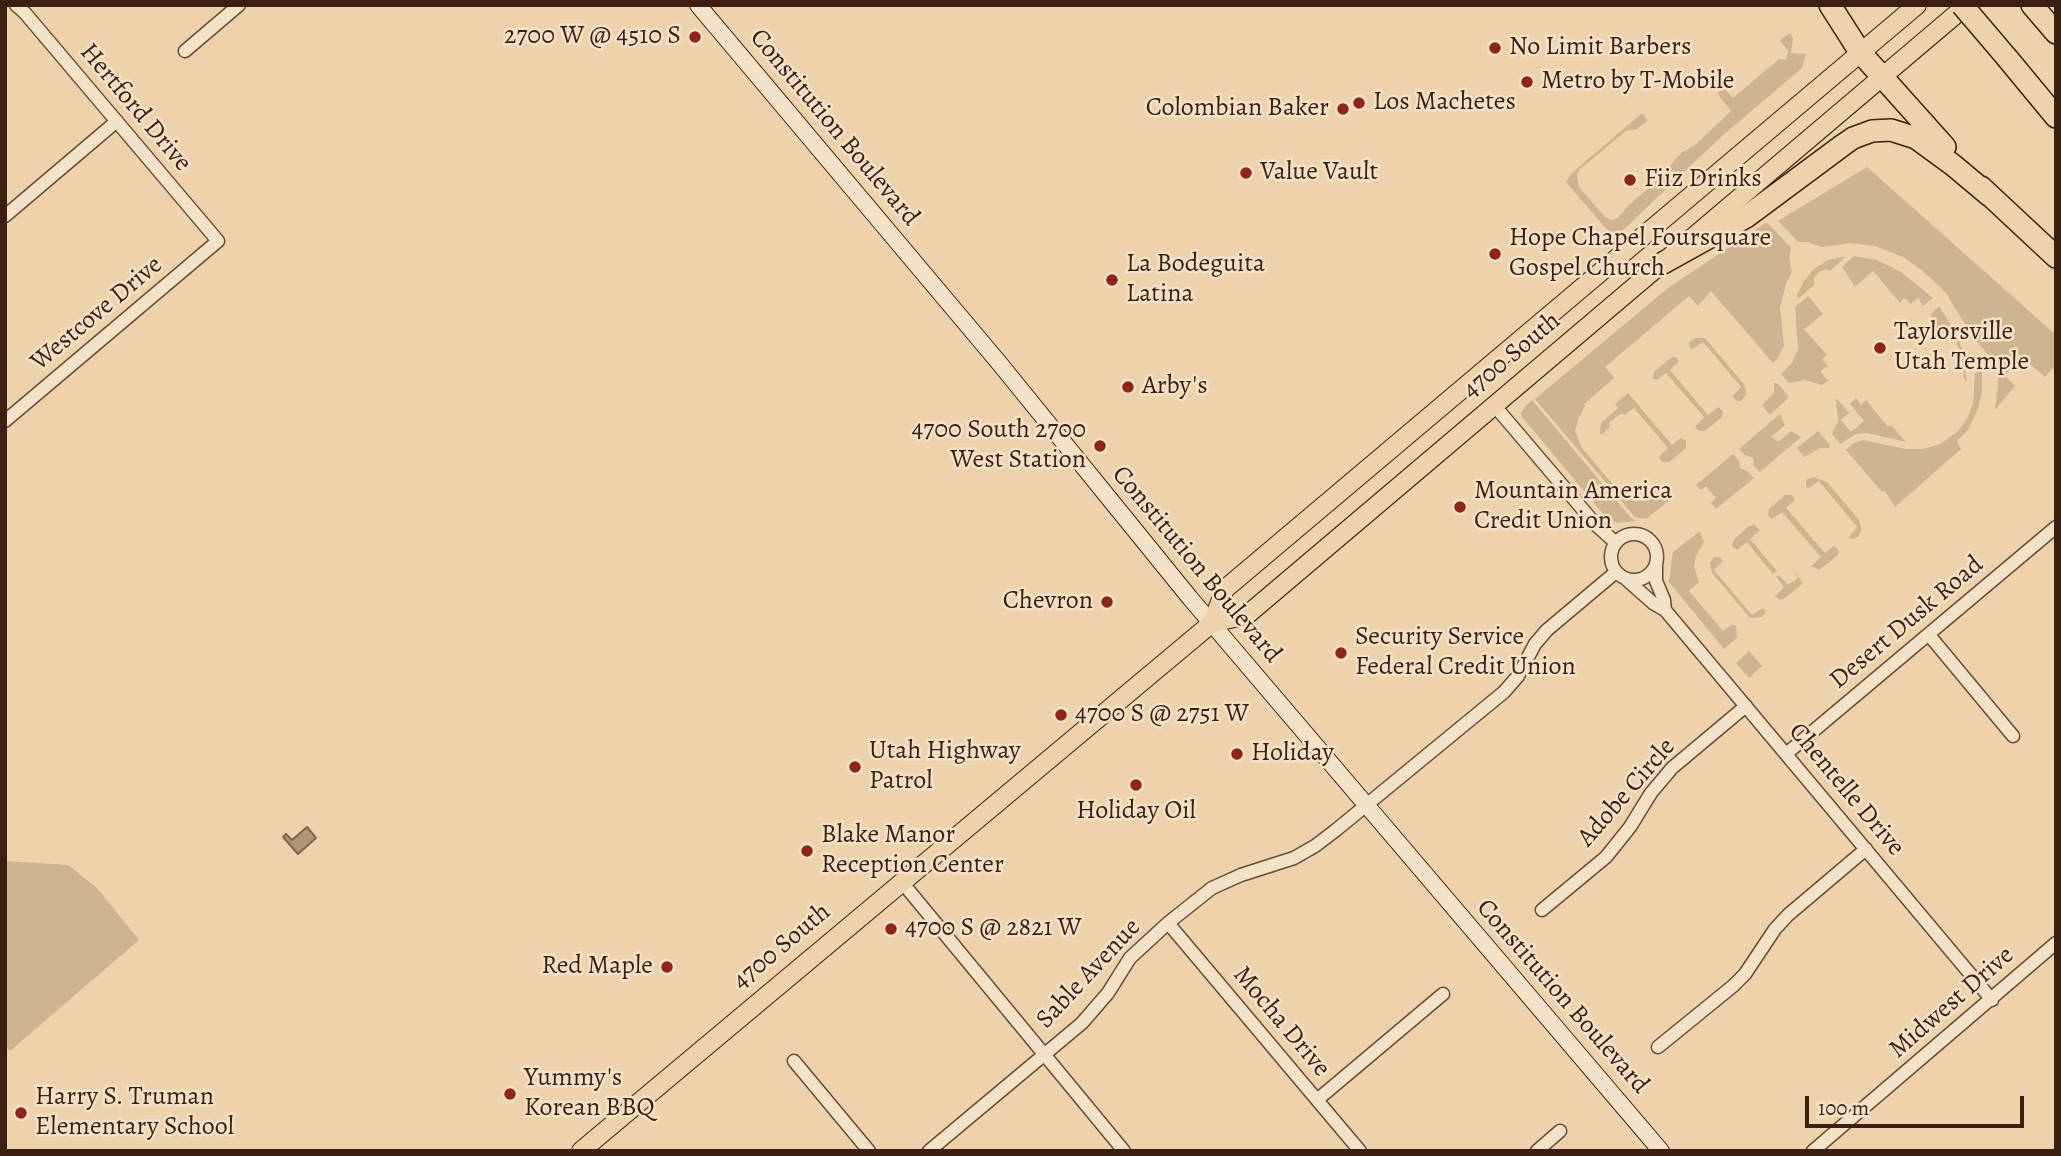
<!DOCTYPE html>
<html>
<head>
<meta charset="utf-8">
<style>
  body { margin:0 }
  #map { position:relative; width:2061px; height:1156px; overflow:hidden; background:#edd2ab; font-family:Alegreya,serif }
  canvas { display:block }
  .frame { position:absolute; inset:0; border:7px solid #3c1f11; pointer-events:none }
  .scale { position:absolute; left:1805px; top:1096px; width:219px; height:32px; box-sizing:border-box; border:4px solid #3c1f11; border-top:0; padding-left:9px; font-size:21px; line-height:24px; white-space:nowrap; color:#3c1f11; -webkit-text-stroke:5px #f3e2c8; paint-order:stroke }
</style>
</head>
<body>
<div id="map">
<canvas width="2061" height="1156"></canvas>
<div class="frame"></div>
<div class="scale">100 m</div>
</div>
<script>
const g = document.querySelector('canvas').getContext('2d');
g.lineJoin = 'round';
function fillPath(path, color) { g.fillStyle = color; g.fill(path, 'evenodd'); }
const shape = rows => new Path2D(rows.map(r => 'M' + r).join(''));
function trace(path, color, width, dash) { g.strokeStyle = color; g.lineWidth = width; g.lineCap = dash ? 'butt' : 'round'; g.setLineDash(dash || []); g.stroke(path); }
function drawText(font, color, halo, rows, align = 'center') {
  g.font = font + ' Alegreya,serif'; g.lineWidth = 5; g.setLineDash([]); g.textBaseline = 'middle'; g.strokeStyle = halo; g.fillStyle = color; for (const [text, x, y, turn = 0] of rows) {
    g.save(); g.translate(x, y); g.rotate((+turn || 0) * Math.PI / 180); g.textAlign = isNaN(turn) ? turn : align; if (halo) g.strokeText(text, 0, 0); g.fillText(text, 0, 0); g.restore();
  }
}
fillPath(shape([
  [1790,33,1793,38,1791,53,1806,54,1802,68,1722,136,1621,232,1609,232,1566,182,1572,173,1641,114,1644,114,1647,121,1637,129,1626,131,1580,169,1577,175,1579,187,1605,217,1612,220,1618,218,1629,205,1658,180,1681,153,1695,145,1731,111,1717,93,1724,88,1733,98,1779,59,1786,60,1788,51,1780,40],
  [1867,167,2056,335,2056,365,2045,377,2015,351,2008,360,2014,365,2005,376,2015,386,1995,410,1998,384,1997,365,1973,337,1946,293,1923,271,1903,257,1875,246,1850,243,1822,247,1807,242,1798,242,1778,221],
  [1767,222,1791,248,1789,258,1792,272,1786,284,1780,308,1784,346,1777,359,1773,363,1711,291,1698,306,1689,296,1605,367,1614,378,1584,404,1585,406,1579,418,1575,431,1582,448,1622,495,1624,494,1637,501,1648,500,1660,494,1666,495,1671,499,1646,519,1635,517,1535,399,1668,288],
  [1846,256,1830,271,1826,269,1819,272,1814,278,1814,285,1799,298,1796,297,1804,281,1814,269,1828,260],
  [1854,256,1877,260,1901,272,1933,298,1923,306,1918,298,1911,304,1905,298,1901,301,1901,304,1873,271,1855,287,1842,267],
  [1808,296,1823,314,1804,329,1827,355,1822,359,1828,366,1820,371,1828,381,1822,385,1805,380,1789,383,1781,374,1792,363,1798,349,1795,307],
  [1939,306,1954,330,1962,348,1967,382,1964,379,1960,351,1950,327,1932,341,1929,337,1936,333,1930,327,1937,321,1930,315],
  [1695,338,1705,338,1744,384,1746,394,1741,401,1737,401,1732,397,1741,387,1703,342,1693,349,1690,348,1689,343],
  [1672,357,1676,357,1679,361,1670,370,1708,415,1718,407,1723,411,1722,417,1705,431,1699,431,1695,427,1704,417,1666,373,1656,380,1653,378,1654,372],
  [1982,371,1982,392,1978,409,1968,430,1957,441,1961,449,1895,507,1885,491,1882,492,1846,450,1854,443,1863,440,1906,449,1923,449,1940,444,1957,432,1967,419,1973,404,1975,373],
  [1774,383,1778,384,1789,397,1770,415,1762,405,1774,393],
  [1628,393,1672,445,1681,438,1686,441,1686,448,1669,462,1662,462,1659,457,1668,448,1634,408,1625,415,1620,414,1609,423,1610,427,1601,435,1600,433,1601,423,1618,408,1615,404],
  [1856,398,1861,405,1866,400,1888,427,1891,425,1906,442,1867,433,1856,434,1840,444,1832,434,1838,421,1836,400,1837,399,1849,413,1841,420,1851,432,1864,421,1850,404],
  [1532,400,1631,518,1636,521,1617,523,1605,516,1522,417,1521,413,1525,407],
  [1780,414,1785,425,1771,437,1778,442,1791,431,1801,437,1760,472,1754,466,1753,458,1745,455,1739,449],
  [1818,431,1830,445,1829,448,1820,448,1804,457,1797,448],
  [1733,454,1739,461,1740,468,1747,471,1754,478,1716,509,1711,503,1716,498,1706,486,1701,490,1696,485],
  [1813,477,1827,482,1859,520,1862,529,1858,537,1852,539,1849,537,1857,527,1819,481,1809,488,1806,487,1806,480],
  [1785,495,1792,495,1795,500,1786,508,1825,553,1834,546,1839,550,1837,556,1819,570,1811,566,1821,557,1782,512,1772,519,1768,516,1769,509],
  [1754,525,1760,530,1750,539,1777,571,1773,574,1747,542,1737,550,1732,546,1734,539,1749,526],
  [1700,531,1704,542,1696,556,1694,567,1699,582,1689,591,1723,631,1732,624,1736,626,1737,638,1724,649,1669,582,1673,552],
  [1714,557,1720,557,1723,561,1714,570,1752,615,1763,608,1766,612,1762,617,1750,618,1712,573,1710,563],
  [1792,568,1803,583,1785,598,1780,600,1775,596,1784,587,1776,577,1779,575,1788,585,1798,578],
  [1749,651,1762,666,1749,678,1736,663],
  [5,861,68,865,97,888,139,940,10,1051,5,1046]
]), '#cfb491');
const water = shape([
  [307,827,316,838,298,854,283,837,286,834,292,840,307,827]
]);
fillPath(water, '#b19577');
trace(water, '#82664e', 2);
const minor = shape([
  [185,51,239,5],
  [5,216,117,121],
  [1494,405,1596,525,1616,543],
  [5,421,218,241,25,13,16,5],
  '1611 557a23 23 0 1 1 46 0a23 23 0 1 1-46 0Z',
  [1656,566,1656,581,1664,600,1665,610],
  [1627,580,1653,603,1665,610,1992,1000],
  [1929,635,2013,736],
  [1786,754,2056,527],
  [901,881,1124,1151],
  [1542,910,1606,857,1630,827,1651,793,1672,768,1746,706],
  [1168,923,1360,1151],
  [1658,1047,1733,986,1745,974,1775,929,1788,915,1866,849],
  [794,1061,869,1151],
  [1317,1100,1443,994],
  [929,1151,1082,1023,1108,993,1130,958,1168,923,1212,888,1241,875,1294,858,1315,846,1336,830,1504,692,1518,676,1535,644,1547,630,1616,572],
  [1537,1151,1560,1131],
  [1813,1151,2056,943]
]);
const secondary = shape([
  [698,5,1000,364,1190,598,1661,1151]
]);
const primary = shape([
  [1212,623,1247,615,1967,5],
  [581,1151,1212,623,1225,589,1917,5]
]);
const motorway = shape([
  [1830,5,1860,52,1945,147],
  [2032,5,2056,33],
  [2008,59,2056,117],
  [1981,187,2056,257],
  [1663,263,1746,217,1843,145,1853,138,1872,131,1891,130,1916,138,1953,165,1990,196]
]);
trace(minor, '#684c38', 15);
trace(secondary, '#3c1f11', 18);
trace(primary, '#3c1f11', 20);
trace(motorway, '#3c1f11', 24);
trace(minor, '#f3e2c8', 12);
trace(secondary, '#f3e2c8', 16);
trace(primary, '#edd2ab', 18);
trace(motorway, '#edd2ab', 21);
const motorwayBridge = shape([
  [1962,5,2008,59]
]);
trace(motorwayBridge, '#3c1f11', 24, []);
trace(motorwayBridge, '#edd2ab', 21);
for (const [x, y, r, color] of [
  [695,37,7,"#8f2418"],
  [1495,48,7,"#8f2418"],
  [1527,82,7,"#8f2418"],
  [1359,103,7,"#8f2418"],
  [1343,109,7,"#8f2418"],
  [1246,173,7,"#8f2418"],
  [1630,180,7,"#8f2418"],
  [1495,254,7,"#8f2418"],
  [1112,280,7,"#8f2418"],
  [1880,348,7,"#8f2418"],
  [1128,387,7,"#8f2418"],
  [1100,446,7,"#8f2418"],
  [1460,507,7,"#8f2418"],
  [1107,602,7,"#8f2418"],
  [1341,653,7,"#8f2418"],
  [1061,715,7,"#8f2418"],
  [1237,754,7,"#8f2418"],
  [855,767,7,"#8f2418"],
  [1136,785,7,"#8f2418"],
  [807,851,7,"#8f2418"],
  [891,929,7,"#8f2418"],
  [667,967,7,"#8f2418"],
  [510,1094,7,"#8f2418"],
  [21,1113,7,"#8f2418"]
]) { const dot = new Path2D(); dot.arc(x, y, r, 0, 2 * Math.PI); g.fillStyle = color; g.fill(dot); trace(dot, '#f3e2c8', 2.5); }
drawText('26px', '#3c1f11', '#f3e2c8', [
  ["2700 W @ 4510 S",681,37,"right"],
  ["No Limit Barbers",1509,48],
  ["Metro by T-Mobile",1541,82],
  ["Los Machetes",1373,103],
  ["Colombian Baker",1329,109,"right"],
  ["Value Vault",1260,173],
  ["Fiiz Drinks",1644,180],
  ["Hope Chapel Foursquare",1509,239],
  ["Gospel Church",1509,269],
  ["La Bodeguita",1126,265],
  ["Latina",1126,295],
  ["Taylorsville",1894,333],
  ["Utah Temple",1894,363],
  ["Arby's",1142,387],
  ["4700 South 2700",1086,431,"right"],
  ["West Station",1086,461,"right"],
  ["Mountain America",1474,492],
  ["Credit Union",1474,522],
  ["Chevron",1093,602,"right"],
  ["Security Service",1355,638],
  ["Federal Credit Union",1355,668],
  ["4700 S @ 2751 W",1075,715],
  ["Utah Highway",869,752],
  ["Patrol",869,782],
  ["Holiday",1251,754],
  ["Holiday Oil",1136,812,"center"],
  ["Blake Manor",821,836],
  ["Reception Center",821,866],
  ["4700 S @ 2821 W",905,929],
  ["Red Maple",653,967,"right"],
  ["Yummy's",524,1079],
  ["Korean BBQ",524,1109],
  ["Harry S. Truman",35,1098],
  ["Elementary School",35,1128]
], 'left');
drawText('26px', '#3c1f11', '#f3e2c8', [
  ["Hertford Drive",135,108,50],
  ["Constitution Boulevard",834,128,50],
  ["Westcove Drive",97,314,-40],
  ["4700 South",1512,356,-40],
  ["Constitution Boulevard",1196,565,50],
  ["Desert Dusk Road",1907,623,-40],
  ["Chentelle Drive",1846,790,50],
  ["Adobe Circle",1627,793,-49],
  ["4700 South",782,947,-40],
  ["Sable Avenue",1089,974,-47],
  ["Constitution Boulevard",1562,997,49],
  ["Midwest Drive",1952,1003,-41],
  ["Mocha Drive",1281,1022,50]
]);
</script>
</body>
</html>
